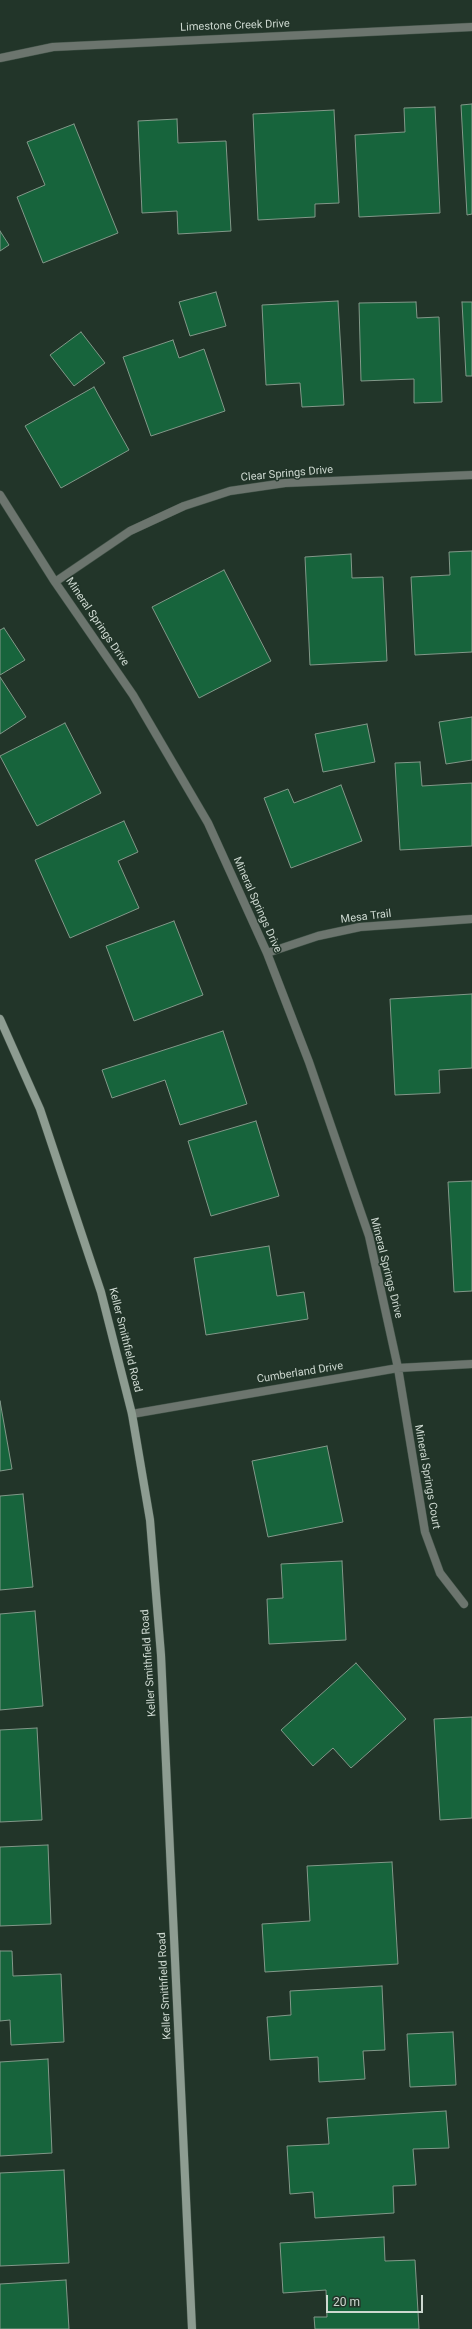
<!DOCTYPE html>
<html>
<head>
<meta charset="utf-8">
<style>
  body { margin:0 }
  #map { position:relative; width:472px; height:2329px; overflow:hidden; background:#223529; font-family:Roboto,sans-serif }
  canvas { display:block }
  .scale { position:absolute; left:326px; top:2295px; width:97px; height:18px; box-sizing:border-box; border:2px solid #cdd8d0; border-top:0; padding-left:5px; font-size:12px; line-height:14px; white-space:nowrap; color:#cdd8d0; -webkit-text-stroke:3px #223529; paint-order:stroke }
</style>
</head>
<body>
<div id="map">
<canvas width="472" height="2329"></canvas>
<div class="scale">20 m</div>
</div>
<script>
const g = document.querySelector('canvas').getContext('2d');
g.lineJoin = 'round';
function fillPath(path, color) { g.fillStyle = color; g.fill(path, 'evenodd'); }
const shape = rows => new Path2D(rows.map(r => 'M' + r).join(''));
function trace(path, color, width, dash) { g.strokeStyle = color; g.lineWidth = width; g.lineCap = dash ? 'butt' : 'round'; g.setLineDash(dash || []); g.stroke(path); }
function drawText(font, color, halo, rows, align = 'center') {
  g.font = font + ' Roboto,sans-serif'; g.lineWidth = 3; g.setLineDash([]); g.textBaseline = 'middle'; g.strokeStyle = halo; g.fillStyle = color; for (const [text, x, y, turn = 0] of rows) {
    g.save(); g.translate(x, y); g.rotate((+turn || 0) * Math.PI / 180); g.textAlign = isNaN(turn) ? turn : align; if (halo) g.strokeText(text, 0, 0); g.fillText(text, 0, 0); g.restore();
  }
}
const building = shape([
  [472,104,472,214,467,215,461,105,472,104],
  [435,107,440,213,359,217,355,135,405,132,404,108,435,107],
  [334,110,339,203,315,204,315,217,258,220,253,114,334,110],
  [177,119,178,143,226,141,231,231,178,234,177,211,142,213,138,121,177,119],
  [74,124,118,233,43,263,17,197,45,185,27,142,74,124],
  [0,231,9,245,0,251,0,231],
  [216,292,226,326,190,336,179,302,216,292],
  [338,301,344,405,302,407,300,383,266,385,262,305,338,301],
  [416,302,417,318,439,317,442,402,414,403,414,379,361,381,359,303,416,302],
  [462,302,472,302,472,376,466,376,462,302],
  [81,332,105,363,74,386,50,355,81,332],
  [173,340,179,358,204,349,225,411,151,436,123,357,173,340],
  [94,387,129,450,61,488,25,426,94,387],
  [472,551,472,652,415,655,411,577,450,575,449,552,472,551],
  [351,554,352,578,383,577,387,661,310,665,305,557,351,554],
  [224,570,271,661,199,698,152,607,224,570],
  [4,628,25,660,0,675,0,630,4,628],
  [0,677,26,717,0,734,0,677],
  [472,717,472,760,446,764,439,722,472,717],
  [65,723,101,793,37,826,0,756,65,723],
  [367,724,375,762,323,772,315,734,367,724],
  [420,762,422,786,472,783,472,846,400,850,395,763,420,762],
  [341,785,362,841,291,868,264,798,288,789,294,803,341,785],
  [124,821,138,852,118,861,139,908,70,938,35,860,124,821],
  [174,921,203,995,134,1021,106,946,174,921],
  [472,994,472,1068,439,1070,440,1093,395,1095,390,999,472,994],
  [223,1031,247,1104,180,1125,165,1080,112,1098,102,1070,223,1031],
  [256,1121,279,1196,211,1216,188,1141,256,1121],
  [472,1181,472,1291,454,1292,448,1182,472,1181],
  [269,1246,277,1296,304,1292,308,1319,206,1335,194,1258,269,1246],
  [0,1401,12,1469,0,1471,0,1401],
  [327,1446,343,1522,268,1537,252,1461,327,1446],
  [23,1494,33,1587,0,1590,0,1496,23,1494],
  [342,1561,346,1640,269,1644,267,1599,283,1598,281,1564,342,1561],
  [35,1611,43,1706,0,1710,0,1614,35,1611],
  [356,1663,406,1719,351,1768,333,1748,313,1766,281,1730,356,1663],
  [472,1717,472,1818,440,1820,434,1719,472,1717],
  [37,1728,42,1820,0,1822,0,1730,37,1728],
  [48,1845,51,1924,0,1926,0,1847,48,1845],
  [392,1862,398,1964,265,1972,262,1924,310,1921,307,1866,392,1862],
  [0,1951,12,1951,13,1976,61,1974,64,2042,11,2045,10,2020,0,2021,0,1951],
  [382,1986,385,2050,363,2051,365,2079,319,2082,318,2057,270,2060,267,2017,291,2015,290,1991,382,1986],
  [453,2032,456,2085,410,2087,407,2034,453,2032],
  [48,2059,52,2153,0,2156,0,2062,48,2059],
  [446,2111,449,2148,413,2149,416,2185,393,2186,394,2213,315,2218,313,2192,290,2194,287,2146,329,2144,327,2118,446,2111],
  [64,2170,69,2263,0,2266,0,2173,64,2170],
  [384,2237,385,2261,415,2260,419,2329,315,2329,314,2317,327,2317,326,2290,283,2293,280,2243,384,2237],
  [66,2280,69,2329,0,2329,0,2284,66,2280]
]);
fillPath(building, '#17643c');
trace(building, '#829889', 1);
const minor = shape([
  [0,58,53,47,472,27],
  [0,495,55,582,133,695,208,823,267,953,309,1062,369,1236,398,1368,425,1532,440,1573,464,1604],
  [55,582,130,531,184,506,230,491,285,483,472,475],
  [267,953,318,936,360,927,472,919],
  [132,1414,398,1368,472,1364]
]);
const secondary = shape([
  [0,1019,40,1109,101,1292,132,1414,150,1520,161,1655,192,2329]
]);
trace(minor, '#415247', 9);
trace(secondary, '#415247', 9);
trace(minor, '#6c756e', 8);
trace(secondary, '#8d9c91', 8);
drawText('11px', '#cdd8d0', '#223529', [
  ["Limestone Creek Drive",235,26,-2],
  ["Clear Springs Drive",287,474,-5],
  ["Mineral Springs Drive",97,622,56],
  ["Mineral Springs Drive",257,905,66],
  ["Mesa Trail",366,917,-7],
  ["Mineral Springs Drive",386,1268,76],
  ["Keller Smithfield Road",125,1340,76],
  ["Cumberland Drive",300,1373,-9],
  ["Mineral Springs Court",427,1477,80],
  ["Keller Smithfield Road",149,1663,-94],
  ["Keller Smithfield Road",165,1986,-93]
]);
</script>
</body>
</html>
